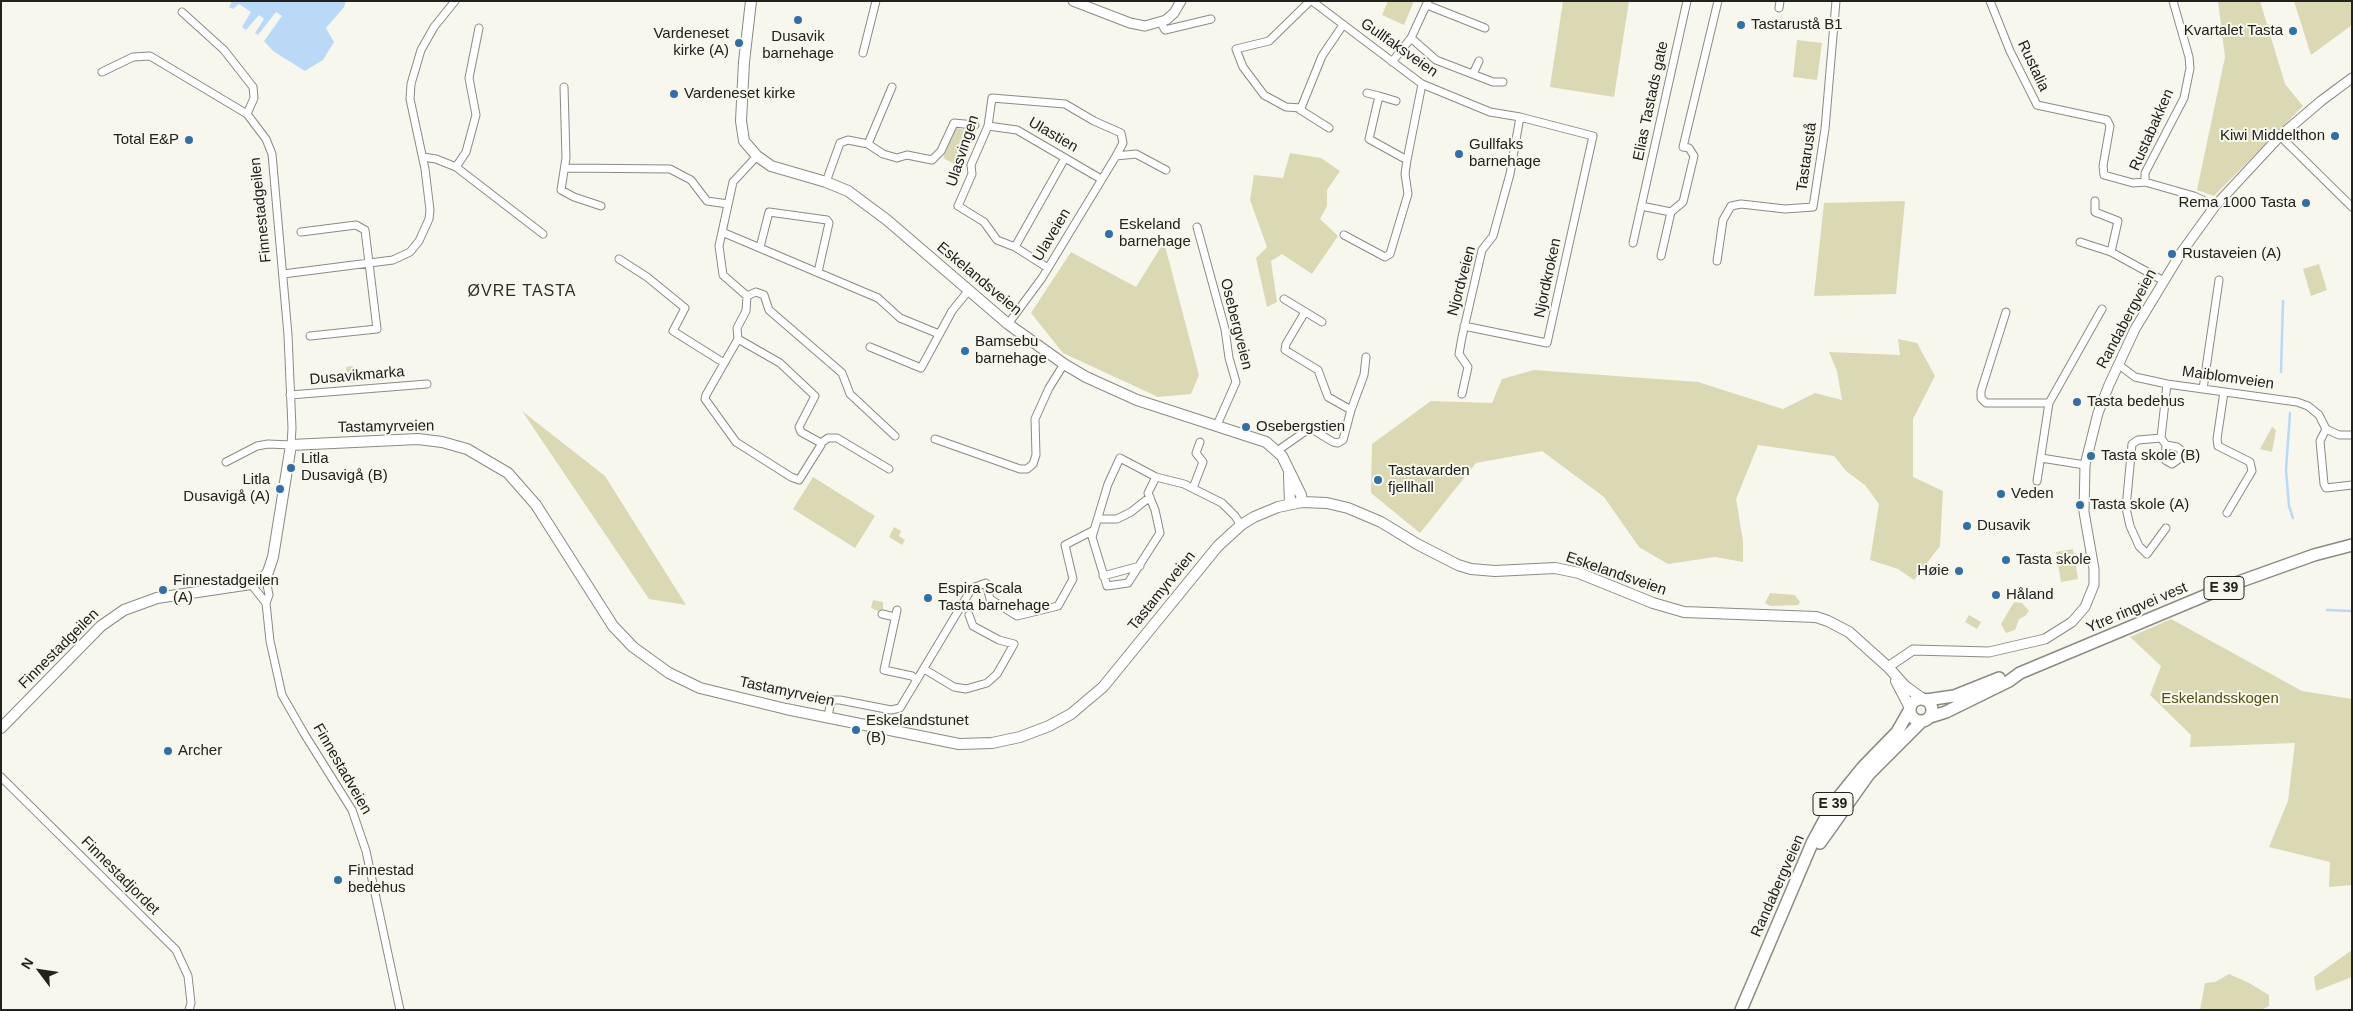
<!DOCTYPE html>
<html>
<head>
<meta charset="utf-8">
<style>
  body { margin:0 }
  #map { position:relative; width:2353px; height:1011px; overflow:hidden; background:#f7f7ee; font-family:Arial,sans-serif }
  canvas { display:block }
  .frame { position:absolute; inset:0; border:2px solid #21211e; pointer-events:none }
  .north { position:absolute; left:15px; top:946px; width:50px; height:50px; -webkit-text-stroke:4px #f7f7ee; paint-order:stroke; rotate:301deg; font-size:14px; font-weight:700; line-height:20px; text-align:center; color:#21211e }
  .north::after { content:''; display:block; margin:auto; width:18px; height:22px; background:#21211e; clip-path:polygon(50% 0,100% 100%,50% 72%,0 100%) }
</style>
</head>
<body>
<div id="map">
<canvas width="2353" height="1011"></canvas>
<div class="frame"></div>
<div class="north">N</div>
</div>
<script>
const g = document.querySelector('canvas').getContext('2d');
g.lineJoin = 'round';
function fillPath(path, color) { g.fillStyle = color; g.fill(path, 'evenodd'); }
const shape = rows => new Path2D(rows.map(r => 'M' + r).join(''));
function trace(path, color, width, dash) { g.strokeStyle = color; g.lineWidth = width; g.lineCap = dash ? 'butt' : 'round'; g.setLineDash(dash || []); g.stroke(path); }
function drawText(font, color, halo, rows, align = 'center') {
  g.font = font + ' Arial,sans-serif'; g.lineWidth = 4; g.setLineDash([]); g.textBaseline = 'middle'; g.strokeStyle = halo; g.fillStyle = color; for (const [text, x, y, turn = 0] of rows) {
    g.save(); g.translate(x, y); g.rotate((+turn || 0) * Math.PI / 180); g.textAlign = isNaN(turn) ? turn : align; if (halo) g.strokeText(text, 0, 0); g.fillText(text, 0, 0); g.restore();
  }
}
fillPath(shape([
  [1388,1,1414,1,1404,25,1382,15],
  [1563,1,1629,1,1614,97,1550,87],
  [2218,1,2260,1,2285,84,2303,106,2214,196,2197,190,2225,57],
  [2294,1,2352,1,2352,25,2311,55],
  [1797,40,1822,43,1817,80,1793,77],
  [956,128,976,132,960,167,943,158],
  [1290,153,1321,158,1340,171,1327,190,1327,206,1320,219,1338,236,1312,274,1282,254,1271,261,1277,302,1267,307,1256,258,1267,247,1250,200,1254,175,1283,178],
  [1905,201,1896,294,1814,296,1824,203],
  [1164,242,1199,375,1191,394,1158,397,1063,353,1031,313,1071,252,1136,287],
  [2319,264,2327,290,2311,296,2303,269],
  [1898,339,1917,343,1935,376,1913,419,1913,477,1943,491,1940,546,1914,580,1898,569,1870,560,1879,504,1865,485,1846,471,1834,456,1758,445,1736,499,1743,541,1743,562,1715,557,1668,564,1639,547,1604,497,1542,451,1476,463,1420,533,1371,493,1372,444,1431,401,1492,403,1502,379,1534,370,1698,382,1783,409,1815,393,1842,400,1837,371,1829,352,1900,355],
  [353,366,353,369,356,369,357,382,348,383,346,367],
  [522,411,605,476,686,605,649,599],
  [2272,427,2276,430,2272,452,2260,449],
  [813,477,875,516,855,548,793,509],
  [894,527,901,531,899,536,905,540,902,545,889,537],
  [2073,549,2078,579,2061,582,2056,552],
  [1770,593,1795,595,1800,602,1798,605,1770,606,1765,603],
  [873,600,883,602,883,613,871,608],
  [2014,602,2022,603,2029,611,2025,616,2019,619,2015,630,2006,633,2001,624],
  [1969,615,1981,622,1977,629,1965,622],
  [2171,619,2302,691,2352,699,2352,885,2329,887,2330,862,2269,847,2288,801,2295,743,2190,747,2191,735,2150,695,2161,666,2130,637],
  [2352,950,2352,977,2316,991,2314,977],
  [2229,974,2249,983,2269,995,2269,1006,2261,1010,2200,1010,2205,983,2215,982]
]), '#dbd8b4');
fillPath(shape([
  [232,1,346,1,344,7,326,28,334,42,323,60,305,71,273,51,264,41,282,16,276,12,258,35,255,33,264,19,259,15,246,30,242,27,251,12,239,4,233,9,229,7]
]), '#b9d9f6');
trace(shape([
  [2281,372,2283,301],
  [2290,413,2286,470,2289,506,2293,518],
  [2327,610,2352,611]
]), '#b9d9f6', 2.5);
const minor = shape([
  [1310,1,1269,41,1236,49,1243,67,1264,95,1286,107,1301,108,1322,56,1343,25],
  [1312,1,1422,84,1490,112,1520,117,1593,136,1547,343,1464,326],
  [1990,1,2010,51,2037,105,2107,120,2110,126,2103,166,2104,175,2133,183,2145,182,2194,196,2215,206],
  [1427,5,1485,28],
  [1779,8,1780,1],
  [182,12,224,50,253,87,254,98,247,114],
  [1161,23,1165,30,1211,19],
  [1411,38,1436,60,1493,82,1503,82],
  [863,53,876,1],
  [1392,62,1411,38,1428,1],
  [102,72,133,57,150,56,247,114,266,139,272,154,288,335,292,428,291,445,268,444,257,446,226,462],
  [1473,74,1479,61],
  [564,87,566,158,561,190,574,197,601,206],
  [1367,93,1379,96,1369,139,1407,160],
  [1379,96,1396,101],
  [1299,109,1329,128],
  [988,126,1017,130,1101,179],
  [2280,136,2352,207],
  [868,144,883,154,897,158,907,155,932,160,941,151,954,123,975,125],
  [423,157,436,159,456,167,543,234],
  [456,167,466,152,476,115,469,78,479,28],
  [566,168,670,169,691,180,707,201,728,204],
  [826,182,840,143,848,140,868,144,892,87],
  [2145,182,2145,173,2184,98,2190,68,2189,57,2173,1],
  [2095,201,2095,212,2118,221,2111,252],
  [1641,206,1671,212],
  [1197,227,1225,329,1229,358,1236,382,1217,425],
  [301,232,356,225,365,230,377,329,310,336],
  [722,232,878,298,900,318,939,334],
  [1344,235,1385,257,1390,254,1408,194,1405,174,1407,160,1422,84],
  [2080,242,2111,252,2164,281],
  [1633,243,1687,1],
  [760,247,769,212,827,220,829,223,818,272],
  [1015,247,1065,158],
  [1661,256,1671,212,1683,202,1694,156,1689,148,1683,147,1718,1],
  [619,259,647,277,685,308,673,331,724,363],
  [1717,261,1723,220,1731,206,1741,204,1785,209,1813,207,1825,129,1836,1],
  [1048,268,1015,247,997,240,984,222,958,206,972,174,971,165,988,126,992,98,1065,104,1094,121,1121,133,1123,143,1116,156,1136,154,1166,170],
  [283,274,393,260,410,252,419,241,429,219,430,210,425,169,410,99,411,84,421,50,434,27,455,1],
  [747,296,756,292,764,295,769,310,842,373,850,394,895,436],
  [1284,299,1322,322],
  [1305,312,1286,344,1285,350,1318,370,1328,397,1351,410],
  [2006,312,1981,391,1981,398,1986,403,2049,403],
  [1008,324,1042,278,1116,156],
  [738,339,780,363,815,396,799,427,801,432,821,443,821,445,799,480,791,477,736,442,705,399,706,395,738,339],
  [738,339,737,328,746,311,747,296,723,275,719,246,733,182,757,156],
  [870,347,921,368,952,311,969,290],
  [2119,365,2135,377,2167,384,2297,402,2308,406,2319,415,2326,429],
  [2203,389,2219,280],
  [2224,392,2217,439,2218,446,2250,462,2252,471,2227,513],
  [1462,394,1468,367,1459,354,1462,337,1482,250,1493,236,1510,174,1520,117],
  [290,395,427,384],
  [2352,435,2339,435,2326,429,2320,441,2324,484,2326,488,2352,485],
  [2161,438,2138,440,2132,444,2126,508,2130,526,2139,546,2147,554,2166,528],
  [935,439,1020,469,1027,469,1033,464,1036,455,1035,419,1049,388,1064,364],
  [821,443,828,438,837,438,889,469],
  [2166,445,2177,447,2182,451,2179,459,2172,464,2165,460,2166,445,2161,438,2167,384],
  [1277,451,1310,428,1333,442,1338,443,1343,440,1351,410,1364,375,1366,357],
  [2041,458,2085,465],
  [1156,477,1148,493,1155,510,1160,533,1128,583,1107,586,1092,537,1108,484,1120,458,1156,477,1184,484,1222,503,1235,516,1241,525],
  [2037,481,2049,403,2102,309],
  [1193,488,1203,462,1196,453,1200,442],
  [1098,519,1117,519,1131,512,1150,497],
  [1103,576,1140,566],
  [263,578,267,585,269,595,266,603,270,641,282,695,305,735,352,810,366,851,400,1010],
  [251,584,266,603],
  [897,610,884,670,912,676,917,680],
  [882,614,895,617],
  [924,669,954,687,966,689,987,683,997,674,1014,644,999,640,973,626,969,615],
  [828,717,831,700,840,700,891,710,900,708,972,588,986,583,990,599,1017,616,1058,606,1073,579,1065,545,1094,530],
  [1,777,176,950,188,976,191,1003,189,1010]
]);
const tertiary = shape([
  [1073,1,1130,23,1145,26,1166,20,1174,13,1181,1],
  [1888,667,1913,650,1989,652,2045,639,2072,622,2085,607,2094,585,2094,569,2084,512,2085,465,2098,413,2109,385,2135,329,2181,253,2215,206,2280,136,2321,101,2352,78]
]);
const secondary = shape([
  [751,1,744,62,741,121,744,141,757,156,771,166,826,182,848,191,887,220,1008,324,1064,364,1086,377,1137,400,1266,442,1282,456,1301,495,1302,502],
  [1289,474,1290,504],
  [1896,681,1910,708],
  [1,728,101,626,124,610,157,598,251,584,263,578,268,572,273,557,291,445,418,439,442,442,467,449,508,473,536,505,613,626,633,647,669,673,700,688,786,709,959,744,992,743,1020,737,1049,726,1071,714,1103,687,1218,546,1241,525,1254,517,1278,507,1302,502,1327,503,1348,508,1381,522,1417,544,1458,565,1471,569,1495,571,1555,568,1579,573,1653,603,1684,612,1816,617,1828,621,1849,632,1888,667,1905,686,1923,699]
]);
const trunk = shape([
  '1910 710a11 11 0 1 1 22 0a11 11 0 1 1-22 0Z',
  [1926,700,1954,696,1999,678],
  [1930,717,1946,712,2009,681,2020,673,2233,584,2314,555,2352,545],
  [1820,843,1869,774,1921,722],
  [1741,1010,1813,841,1833,804,1863,767,1897,732,1909,711]
]);
trace(minor, '#8b8b83', 9);
trace(tertiary, '#8b8b83', 11);
trace(secondary, '#8b8b83', 12);
trace(trunk, '#8b8b83', 14);
trace(minor, '#fff', 7);
trace(tertiary, '#fff', 9);
trace(secondary, '#fff', 10);
trace(trunk, '#fff', 11);
for (const [x, y, r, color] of [
  [798,20,5,"#2f71a7"],
  [1741,25,5,"#2f71a7"],
  [2293,31,5,"#2f71a7"],
  [739,43,5,"#2f71a7"],
  [674,94,5,"#2f71a7"],
  [2335,136,5,"#2f71a7"],
  [189,140,5,"#2f71a7"],
  [1459,154,5,"#2f71a7"],
  [2306,203,5,"#2f71a7"],
  [1109,234,5,"#2f71a7"],
  [2172,254,5,"#2f71a7"],
  [965,351,5,"#2f71a7"],
  [2077,402,5,"#2f71a7"],
  [1246,427,5,"#2f71a7"],
  [2091,456,5,"#2f71a7"],
  [291,468,5,"#2f71a7"],
  [1378,480,5,"#2f71a7"],
  [280,489,5,"#2f71a7"],
  [2001,494,5,"#2f71a7"],
  [2080,505,5,"#2f71a7"],
  [1967,526,5,"#2f71a7"],
  [2006,560,5,"#2f71a7"],
  [1959,571,5,"#2f71a7"],
  [163,590,5,"#2f71a7"],
  [1996,595,5,"#2f71a7"],
  [928,598,5,"#2f71a7"],
  [856,730,5,"#2f71a7"],
  [168,751,5,"#2f71a7"],
  [338,880,5,"#2f71a7"]
]) { const dot = new Path2D(); dot.arc(x, y, r, 0, 2 * Math.PI); g.fillStyle = color; g.fill(dot); trace(dot, '#f7f7ee', 2); }
for (const [x, y, w] of [
  [2224,588,40],
  [1833,804,40]
]) { const box = new Path2D(); box.roundRect(x - w / 2, y - 11.5, w, 23, 4); g.fillStyle = '#f7f7ee'; g.fill(box); trace(box, '#21211e', 1); }
drawText('bold 14px', '#21211e', null, [
  ["E 39",2224,588],
  ["E 39",1833,804]
]);
drawText('15px', '#21211e', '#f7f7ee', [
  ["Tastarustå B1",1751,25],
  ["Kvartalet Tasta",2283,31,"right"],
  ["Vardeneset",729,34,"right"],
  ["kirke (A)",729,51,"right"],
  ["Dusavik",798,37,"center"],
  ["barnehage",798,54,"center"],
  ["Vardeneset kirke",684,94],
  ["Kiwi Middelthon",2325,136,"right"],
  ["Total E&P",179,140,"right"],
  ["Gullfaks",1469,145],
  ["barnehage",1469,162],
  ["Rema 1000 Tasta",2296,203,"right"],
  ["Eskeland",1119,225],
  ["barnehage",1119,242],
  ["Rustaveien (A)",2182,254],
  ["Bamsebu",975,342],
  ["barnehage",975,359],
  ["Tasta bedehus",2087,402],
  ["Osebergstien",1256,427],
  ["Tasta skole (B)",2101,456],
  ["Litla",301,459],
  ["Dusavigå (B)",301,476],
  ["Tastavarden",1388,471],
  ["fjellhall",1388,488],
  ["Litla",270,480,"right"],
  ["Dusavigå (A)",270,497,"right"],
  ["Veden",2011,494],
  ["Tasta skole (A)",2090,505],
  ["Dusavik",1977,526],
  ["Tasta skole",2016,560],
  ["Høie",1949,571,"right"],
  ["Finnestadgeilen",173,581],
  ["(A)",173,598],
  ["Espira Scala",938,589],
  ["Tasta barnehage",938,606],
  ["Håland",2006,595],
  ["Eskelandstunet",866,721],
  ["(B)",866,738],
  ["Archer",178,751],
  ["Finnestad",348,871],
  ["bedehus",348,888]
], 'left');
drawText('15px', '#21211e', '#f7f7ee', [
  ["Gullfaksveien",1399,48,35],
  ["Rustalia",2033,66,65],
  ["Elias Tastads gate",1651,101,-78],
  ["Rustabakken",2152,130,-66],
  ["Ulastien",1053,135,30],
  ["Ulasvingen",963,151,-72],
  ["Tastarustå",1807,157,-82],
  ["Finnestadgeilen",261,210,-96],
  ["Ulaveien",1052,235,-59],
  ["Njordkroken",1548,278,-78],
  ["Eskelandsveien",979,279,40],
  ["Njordveien",1462,281,-75],
  ["Randabergveien",2127,319,-62],
  ["Osebergveien",1236,324,76],
  ["Dusavikmarka",357,376,-5],
  ["Maiblomveien",2228,378,8],
  ["Tastamyrveien",386,427,-1],
  ["Eskelandsveien",1616,574,19],
  ["Tastamyrveien",1162,591,-51],
  ["Ytre ringvei vest",2137,608,-23],
  ["Finnestadgeilen",59,649,-45],
  ["Tastamyrveien",787,692,12],
  ["Finnestadveien",342,769,60],
  ["Finnestadjordet",120,876,45],
  ["Randabergveien",1778,886,-66]
]);
drawText('15px', '#554f0d', '#f7f7ee', [
  ["Eskelandsskogen",2220,699]
]);
g.letterSpacing = '1px';
drawText('16px', '#2e2e27', '#f7f7ee', [
  ["ØVRE TASTA",522,292]
]);
g.letterSpacing = '0px';
</script>
</body>
</html>
